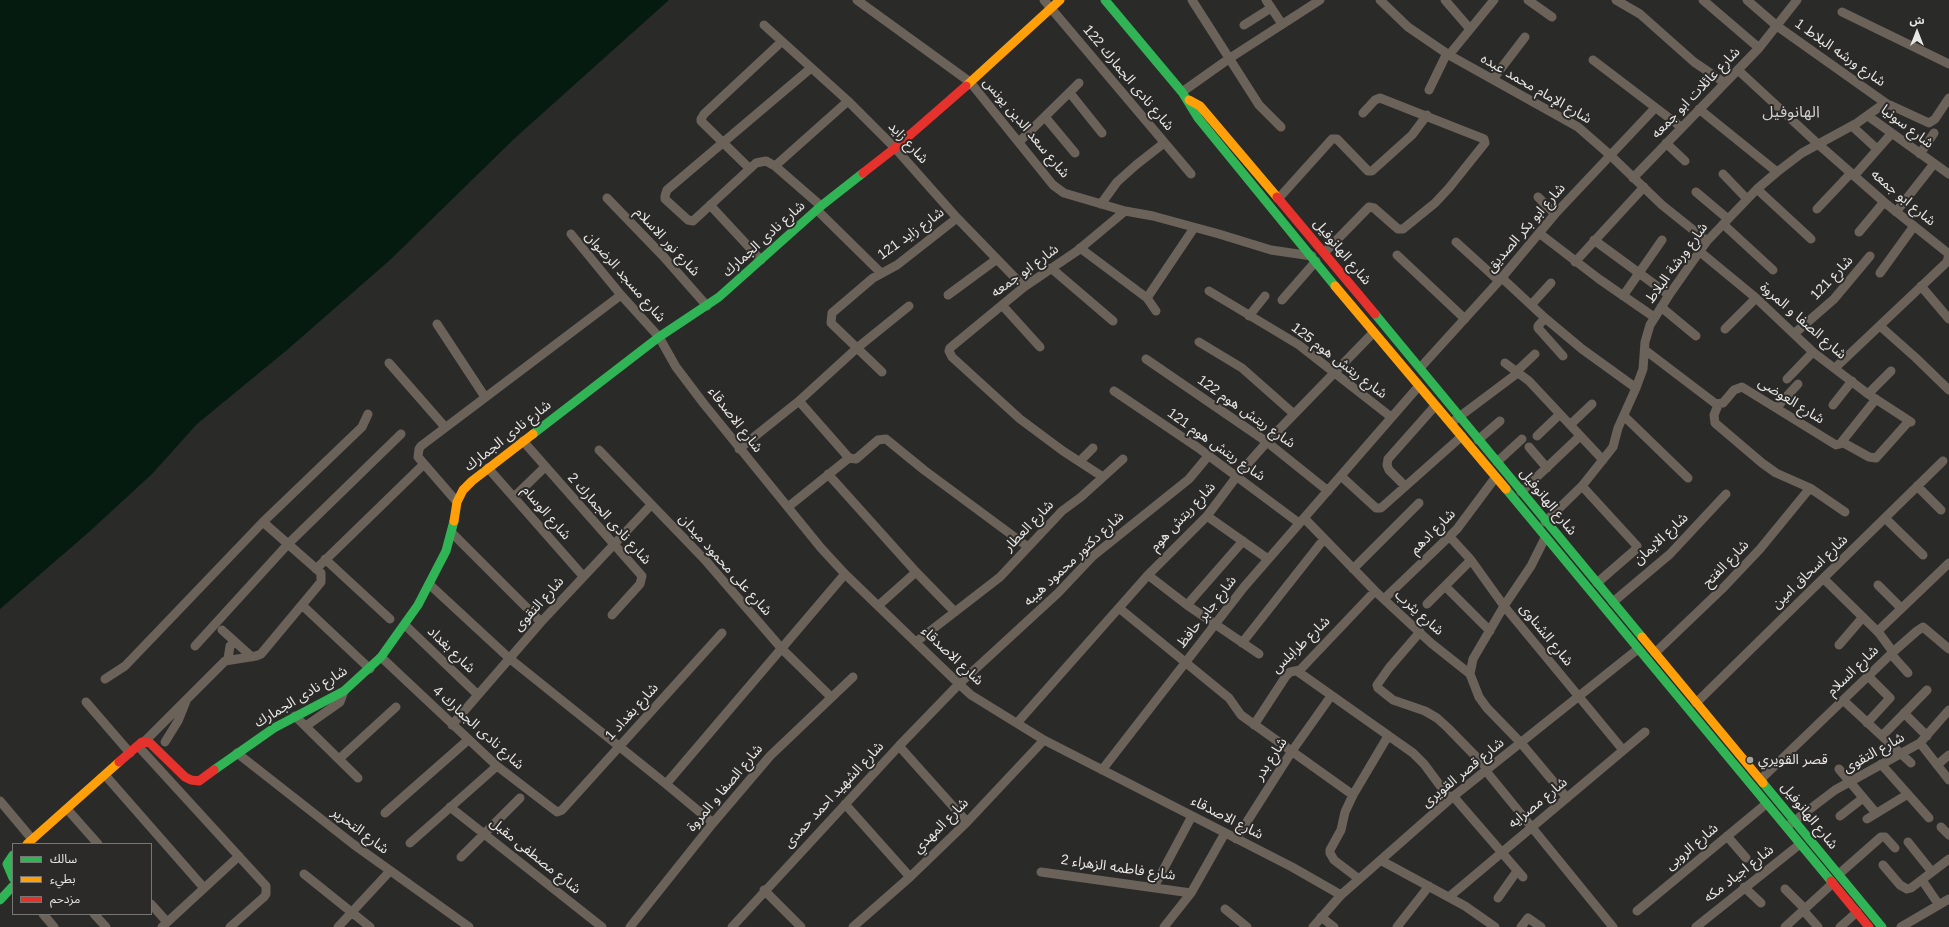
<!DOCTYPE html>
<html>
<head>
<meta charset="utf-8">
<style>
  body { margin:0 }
  #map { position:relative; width:1949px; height:927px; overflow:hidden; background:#2a2a29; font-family:Arial,"Noto Sans Arabic",sans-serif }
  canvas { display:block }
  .legend { position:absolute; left:12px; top:843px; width:140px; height:72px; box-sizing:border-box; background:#2b2a28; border:1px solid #767674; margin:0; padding:5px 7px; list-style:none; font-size:12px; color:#e7e7e5 }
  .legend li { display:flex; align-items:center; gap:8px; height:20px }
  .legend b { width:20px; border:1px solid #767674 }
  .north { position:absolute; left:1897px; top:12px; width:40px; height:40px; -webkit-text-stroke:3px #2b2a28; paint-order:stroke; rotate:0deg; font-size:11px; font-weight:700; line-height:16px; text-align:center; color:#e7e7e5 }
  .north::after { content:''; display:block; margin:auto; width:14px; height:18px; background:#e7e7e5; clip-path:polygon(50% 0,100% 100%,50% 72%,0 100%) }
</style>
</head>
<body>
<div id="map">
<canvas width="1949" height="927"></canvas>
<ul class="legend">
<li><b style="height:5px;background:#30b455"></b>سالك</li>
<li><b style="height:5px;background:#ff9f0a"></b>بطيء</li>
<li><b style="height:5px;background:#e5322d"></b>مزدحم</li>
</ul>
<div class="north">ش</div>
</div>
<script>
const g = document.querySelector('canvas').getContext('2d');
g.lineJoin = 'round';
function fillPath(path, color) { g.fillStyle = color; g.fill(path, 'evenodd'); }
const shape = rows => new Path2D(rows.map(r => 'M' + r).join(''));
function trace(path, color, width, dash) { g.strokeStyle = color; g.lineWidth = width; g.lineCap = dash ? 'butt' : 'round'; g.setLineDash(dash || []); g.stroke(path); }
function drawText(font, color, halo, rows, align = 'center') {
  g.font = font + ' Arial,"Noto Sans Arabic",sans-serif'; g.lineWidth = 4; g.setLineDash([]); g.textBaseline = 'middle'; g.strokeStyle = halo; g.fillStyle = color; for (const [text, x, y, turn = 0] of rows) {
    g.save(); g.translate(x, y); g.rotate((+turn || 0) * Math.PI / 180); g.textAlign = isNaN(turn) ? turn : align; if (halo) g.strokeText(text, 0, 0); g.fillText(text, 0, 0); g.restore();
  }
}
fillPath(shape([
  [0,0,669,0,515,138,390,260,287,350,197,424,152,474,89,532,0,609]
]), '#051b10');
trace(shape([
  [857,0,970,82,1053,185,1064,193,1125,211,1153,216,1219,234,1271,250,1312,256],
  [1044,0,1191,174],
  [1192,0,1259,105,1281,127],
  [1266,0,1282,24],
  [1380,0,1408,27,1449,55,1578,127,1610,155,1662,205,1707,241],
  [1445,0,1470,29],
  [1528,0,1552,17],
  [1616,0,1640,14,1694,62,1725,83],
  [1703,0,1759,48],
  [1747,0,1777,26,1887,104],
  [1842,12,1949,64],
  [764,25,848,101,895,148,957,218,1024,287],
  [1244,25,1271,8],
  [1449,55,1494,0],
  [1593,60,1681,127],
  [811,68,667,190,665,196,665,199,688,220,693,221,756,163,766,161,775,166,821,206],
  [1738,70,1818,144,1884,202,1949,254,1947,262,1835,368],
  [1493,79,1525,37],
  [1429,90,1447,53],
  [1182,92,1230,58,1320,0],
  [1070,93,1102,133],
  [1699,109,1777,172],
  [1868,116,1949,174],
  [1045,117,1075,153],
  [1852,126,1877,149],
  [1019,142,1079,83],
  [1666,143,1685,161],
  [1920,154,1934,133],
  [775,166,848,101],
  [749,168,701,121,701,119,704,114,778,45],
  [1723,174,1747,199],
  [1854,176,1891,134],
  [1633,178,1759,48,1797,0],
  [1757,189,1811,239],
  [1696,192,1728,219],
  [1538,197,1555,214],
  [607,198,663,256,707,306],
  [1278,199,1332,139,1337,139,1368,171,1372,171,1412,135,1427,115],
  [1101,204,1117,182,1136,165,1164,143],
  [710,205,761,260],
  [1817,209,1851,173],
  [817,210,881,273],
  [1896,212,1933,165],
  [1723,224,1773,270],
  [1859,232,1884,202],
  [1539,233,1599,279,1654,317],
  [571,234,621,295,659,337,676,367,704,404,821,548,845,574,959,684,971,695,1044,740,1292,867,1341,895],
  [1594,240,1669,295],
  [1456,242,1499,281],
  [1080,248,1147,298,1156,311],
  [1699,251,1756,298,1813,352,1868,394,1911,422],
  [1324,253,1369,207,1374,208,1398,229,1403,229,1435,203,1449,188,1485,143,1484,139,1380,98,1375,100,1363,113],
  [1397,255,1465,319],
  [1575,262,1644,187],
  [1051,268,1113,321],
  [1880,273,1914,226],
  [1502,278,1545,318,1582,349,1636,388],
  [1921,286,1949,319],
  [1209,291,1299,345,1391,417],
  [948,295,997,259],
  [1623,296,1662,240],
  [1147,298,1194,228],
  [1282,300,1316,261],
  [1002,305,1040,347],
  [1531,305,1551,283],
  [1661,307,1696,336],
  [1249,316,1265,296],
  [1545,318,1538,326,1538,328,1563,356],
  [437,324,485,397],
  [1880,326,1916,358,1949,390],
  [1725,329,1756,298],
  [1795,333,1834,299,1870,256],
  [1199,342,1242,368,1294,414],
  [1645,350,1716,404,1723,403,1734,390,1742,387,1836,445,1840,444,1876,399],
  [1146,359,1267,442,1328,491],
  [389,363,445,427],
  [1505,363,1529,381,1603,460],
  [1420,368,1499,281,1555,214,1655,108],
  [1517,371,1535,354],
  [882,372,831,323,832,313,873,278,897,265,957,218],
  [1787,379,1813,352],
  [1114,391,1197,447,1299,523],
  [1868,394,1891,371],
  [799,401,849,458,856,459,878,440,886,439,924,470,1028,547],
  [1718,405,1714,415,1715,423,1762,463,1776,473,1810,488,1845,512],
  [1833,405,1852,381],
  [1776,408,1798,384],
  [1624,416,1688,478],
  [1455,420,1519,372],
  [1570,425,1592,404],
  [1537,436,1560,414],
  [1478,440,1500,421],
  [523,441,642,576,640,584,612,615],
  [1842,442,1869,457,1876,458,1909,421],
  [1529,447,1547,468],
  [739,449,799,401,857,348,909,306],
  [599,450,706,561,782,649,831,697],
  [1080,461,1093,448],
  [1497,462,1522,439],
  [488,468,583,576],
  [828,474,916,572,955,612],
  [1341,476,1376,508,1381,508,1462,436],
  [1103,477,1063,451,1020,419,952,357,949,351,950,348,1024,287,1077,251,1125,211],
  [1405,486,1389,470,1387,465,1388,459,1435,406],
  [1582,486,1637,546,1635,550,1597,583],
  [1917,486,1941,510],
  [1521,492,1580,436],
  [514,497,545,467],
  [457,502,418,457,419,449,421,446,621,295],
  [788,507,849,458],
  [1207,516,1268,559],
  [1304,518,1375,591,1431,643,1470,674],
  [1885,518,1923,555],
  [1545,522,1582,486,1613,447,1618,428,1636,388,1643,369,1645,342,1650,325,1669,295,1707,241,1757,189,1777,172,1802,153,1857,123,1882,105,1890,105,1929,123,1935,119,1949,98],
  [452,533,541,622],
  [1450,537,1471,560,1504,606,1623,750],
  [1545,538,1531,566,1504,606,1473,659,1470,674,1479,697,1487,708,1521,743,1567,798],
  [325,559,390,619],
  [316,569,424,464],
  [1353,569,1419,503],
  [1148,575,1187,605,1259,654],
  [1824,579,1879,633],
  [429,584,509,658,666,784,713,823],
  [1878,585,1901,608],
  [1445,586,1490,631],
  [1384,599,1457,529,1495,478],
  [1613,602,1670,554,1726,494],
  [1427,604,1471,560],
  [302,605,370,669],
  [879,605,916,572],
  [1187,605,1243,541],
  [1119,608,1229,698,1241,715,1353,795],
  [405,625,478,695],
  [222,630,252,657],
  [1420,632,1389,668,1377,685,1378,688,1393,700,1425,711,1437,718,1448,728,1488,769],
  [916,642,1000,577,1062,511,1081,497,1123,459],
  [1242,643,1324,539],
  [1839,645,1863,617],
  [195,646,288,544,401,434],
  [1893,652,1917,631,1923,627,1949,649],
  [1655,653,1724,587,1760,549,1810,488],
  [1891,654,1908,673],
  [381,657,497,766,557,812,562,810,722,633],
  [228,659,230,646,235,642],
  [1297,671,1413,753,1424,764,1450,799],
  [105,679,125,666,263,522,362,427,368,414],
  [1843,700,1911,763],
  [86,702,130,753],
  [1696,703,1943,461],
  [1904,713,1927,736],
  [295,716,358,778],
  [1017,723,1148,575,1207,516,1237,476,1267,442,1373,333],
  [1867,723,1890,698,1868,676],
  [452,725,541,622,651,505],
  [1254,725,1286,676,1290,672,1300,670,1375,591],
  [306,726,340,702,344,691],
  [1882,736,1927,690],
  [145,741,225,661,256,656,261,654,321,582,321,573,263,522],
  [165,742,178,721,186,701],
  [1920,743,1949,780],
  [138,746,266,886,266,894,264,897,230,927],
  [899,746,967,822],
  [237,753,353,844,469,927],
  [339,759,396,707],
  [1881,764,1929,818],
  [1937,765,1949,755],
  [1839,769,1876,813],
  [1102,770,1244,587,1418,387],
  [1486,771,1613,927],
  [105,775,204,888],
  [1761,779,1891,654,1893,652,1879,633,1880,629,1949,563],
  [666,784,845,574],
  [1453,796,1523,877],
  [0,801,32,839],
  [845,804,910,877],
  [450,807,602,927],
  [67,809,98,844],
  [385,813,468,740],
  [1840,816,1863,798],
  [1867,819,1908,794],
  [1789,825,1835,790,1920,743,1949,710],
  [1941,827,1949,835],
  [1727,836,1746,858],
  [1236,839,1292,751,1331,696],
  [1908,842,1932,872],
  [410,843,497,766],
  [461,857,520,798],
  [1382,861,1465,906,1495,927],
  [1883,865,1900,885,1907,889,1911,888,1949,859],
  [1041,872,1191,893],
  [304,874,370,927],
  [1839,874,1881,837,1885,837,1895,848],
  [1359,879,1334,860,1330,853,1330,850,1341,830,1345,812,1353,795,1388,736],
  [1922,880,1939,905],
  [1154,887,1192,816],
  [1744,887,1761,903],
  [1785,889,1805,909],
  [764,890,801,927],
  [1449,897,1645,732],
  [1498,898,1517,871],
  [151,904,167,922],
  [1225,909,1247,927],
  [1803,910,1818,927],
  [1637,911,1766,804],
  [43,914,54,927],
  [94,914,106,927],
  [1321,917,1334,927],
  [162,927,239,856],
  [338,927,390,871],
  [630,927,713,823,770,756,853,677],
  [732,927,899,746,959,684,1058,593,1093,556,1189,479,1209,455],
  [853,927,910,877,967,822,1044,740],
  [1164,927,1191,893,1225,833],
  [1313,927,1341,895,1450,799,1638,649],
  [1397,927,1429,886],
  [1521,927,1528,918,1541,927],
  [1696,927,1800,844],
  [1785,927,1833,883],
  [1840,927,1857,912],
  [1901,927,1949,899]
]), '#6b6259', 9);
trace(shape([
  [1105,0,1182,92,1198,118,1335,286],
  [1375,314,1642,637],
  [533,434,659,337,719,297,821,206,863,173],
  [1506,489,1831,881],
  [214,770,274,728,344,691,381,657,418,605,446,551,454,521],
  [1763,783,1882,927],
  [13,855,7,864,13,878],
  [0,900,13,886]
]), '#30b455', 9);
trace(shape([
  [966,86,1060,0],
  [1189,100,1200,106,1277,197],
  [1335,286,1506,489],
  [454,521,457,502,463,490,472,481,533,434],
  [1642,637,1763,783],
  [27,844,119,762]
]), '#ff9f0a', 9);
trace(shape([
  [863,173,895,148,966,86],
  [1277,197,1375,314],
  [119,762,142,742,150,743,185,777,191,780,199,781,214,770],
  [1831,881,1869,927]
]), '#e5322d', 9);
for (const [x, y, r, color] of [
  [1750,760,4,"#a5a5a3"]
]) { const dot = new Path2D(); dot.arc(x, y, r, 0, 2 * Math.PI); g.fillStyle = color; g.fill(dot); trace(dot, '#2b2a28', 1.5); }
drawText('14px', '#e7e7e5', '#2b2a28', [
  ["شارع ورشه البلاط 1",1840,53,35],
  ["شارع نادى الجمارك 122",1128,78,50],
  ["شارع الإمام محمد عبده",1536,89,30],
  ["شارع عائلات ابو جمعه",1696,93,-46],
  ["شارع سونيا",1907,127,37],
  ["شارع سعد الدين يونس",1026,128,50],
  ["شارع زايد",908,143,47],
  ["شارع ابو جمعه",1903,198,40],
  ["شارع ابو بكر الصديق",1526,228,-49],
  ["شارع زايد 121",911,234,-36],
  ["شارع نادى الجمارك",764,239,-42],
  ["شارع نور الاسلام",667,242,47],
  ["شارع الهانوفيل",1342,252,50],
  ["شارع ورشة البلاط",1677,263,-54],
  ["شارع ابو جمعه",1025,271,-36],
  ["شارع مسجد الرضوان",625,277,49],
  ["شارع 121",1832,278,-47],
  ["شارع الصفا و المروة",1803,321,41],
  ["شارع ريتش هوم 125",1339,361,37],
  ["شارع العوضى",1791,401,32],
  ["شارع ريتش هوم 122",1246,412,35],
  ["شارع الاصدقاء",735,420,52],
  ["شارع نادى الجمارك",508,436,-38],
  ["شارع ريتش هوم 121",1216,445,35],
  ["شارع الهانوفيل",1548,502,51],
  ["شارع الوسام",546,513,49],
  ["شارع ريتش هوم",1183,517,-47],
  ["شارع نادى الجمارك 2",609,519,48],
  ["شارع العطار",1029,526,-46],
  ["شارع ادهم",1433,532,-45],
  ["شارع الايمان",1661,539,-43],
  ["شارع دكتور محمود هيبه",1074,559,-43],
  ["شارع الفتح",1726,564,-46],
  ["شارع على محمود ميدان",725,565,48],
  ["شارع اسحاق امين",1810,572,-44],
  ["شارع التقوى",539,604,-48],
  ["شارع جابر حافظ",1207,612,-52],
  ["شارع يثرب",1419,613,42],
  ["شارع الشناوى",1546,635,51],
  ["شارع طرابلس",1301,645,-44],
  ["شارع بغداد",451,650,44],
  ["شارع الاصدقاء",952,656,43],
  ["شارع السلام",1853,671,-44],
  ["شارع نادى الجمارك",301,697,-31],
  ["شارع بغداد 1",632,712,-48],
  ["شارع نادى الجمارك 4",478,728,42],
  ["شارع التقوى",1874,753,-29],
  ["شارع بدر",1271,759,-57],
  ["شارع قصر القويرى",1463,773,-39],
  ["شارع الصفا و المروة",725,788,-50],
  ["شارع الشهيد احمد حمدى",834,795,-47],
  ["شارع مصرايه",1538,803,-39],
  ["شارع الهانوفيل",1809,816,51],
  ["شارع الاصدقاء",1227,818,27],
  ["شارع المهدي",941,826,-45],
  ["شارع التحرير",360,831,37],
  ["شارع الروبى",1692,847,-40],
  ["شارع مصطفى مقبل",535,856,39],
  ["شارع فاطمه الزهراء 2",1118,868,8],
  ["شارع اجياد مكه",1739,874,-38]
]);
drawText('14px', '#e7e7e5', '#2b2a28', [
  ["قصر القويري",1758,760]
], 'left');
drawText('16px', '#cfcecb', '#2b2a28', [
  ["الهانوفيل",1791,113]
]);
</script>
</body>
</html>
